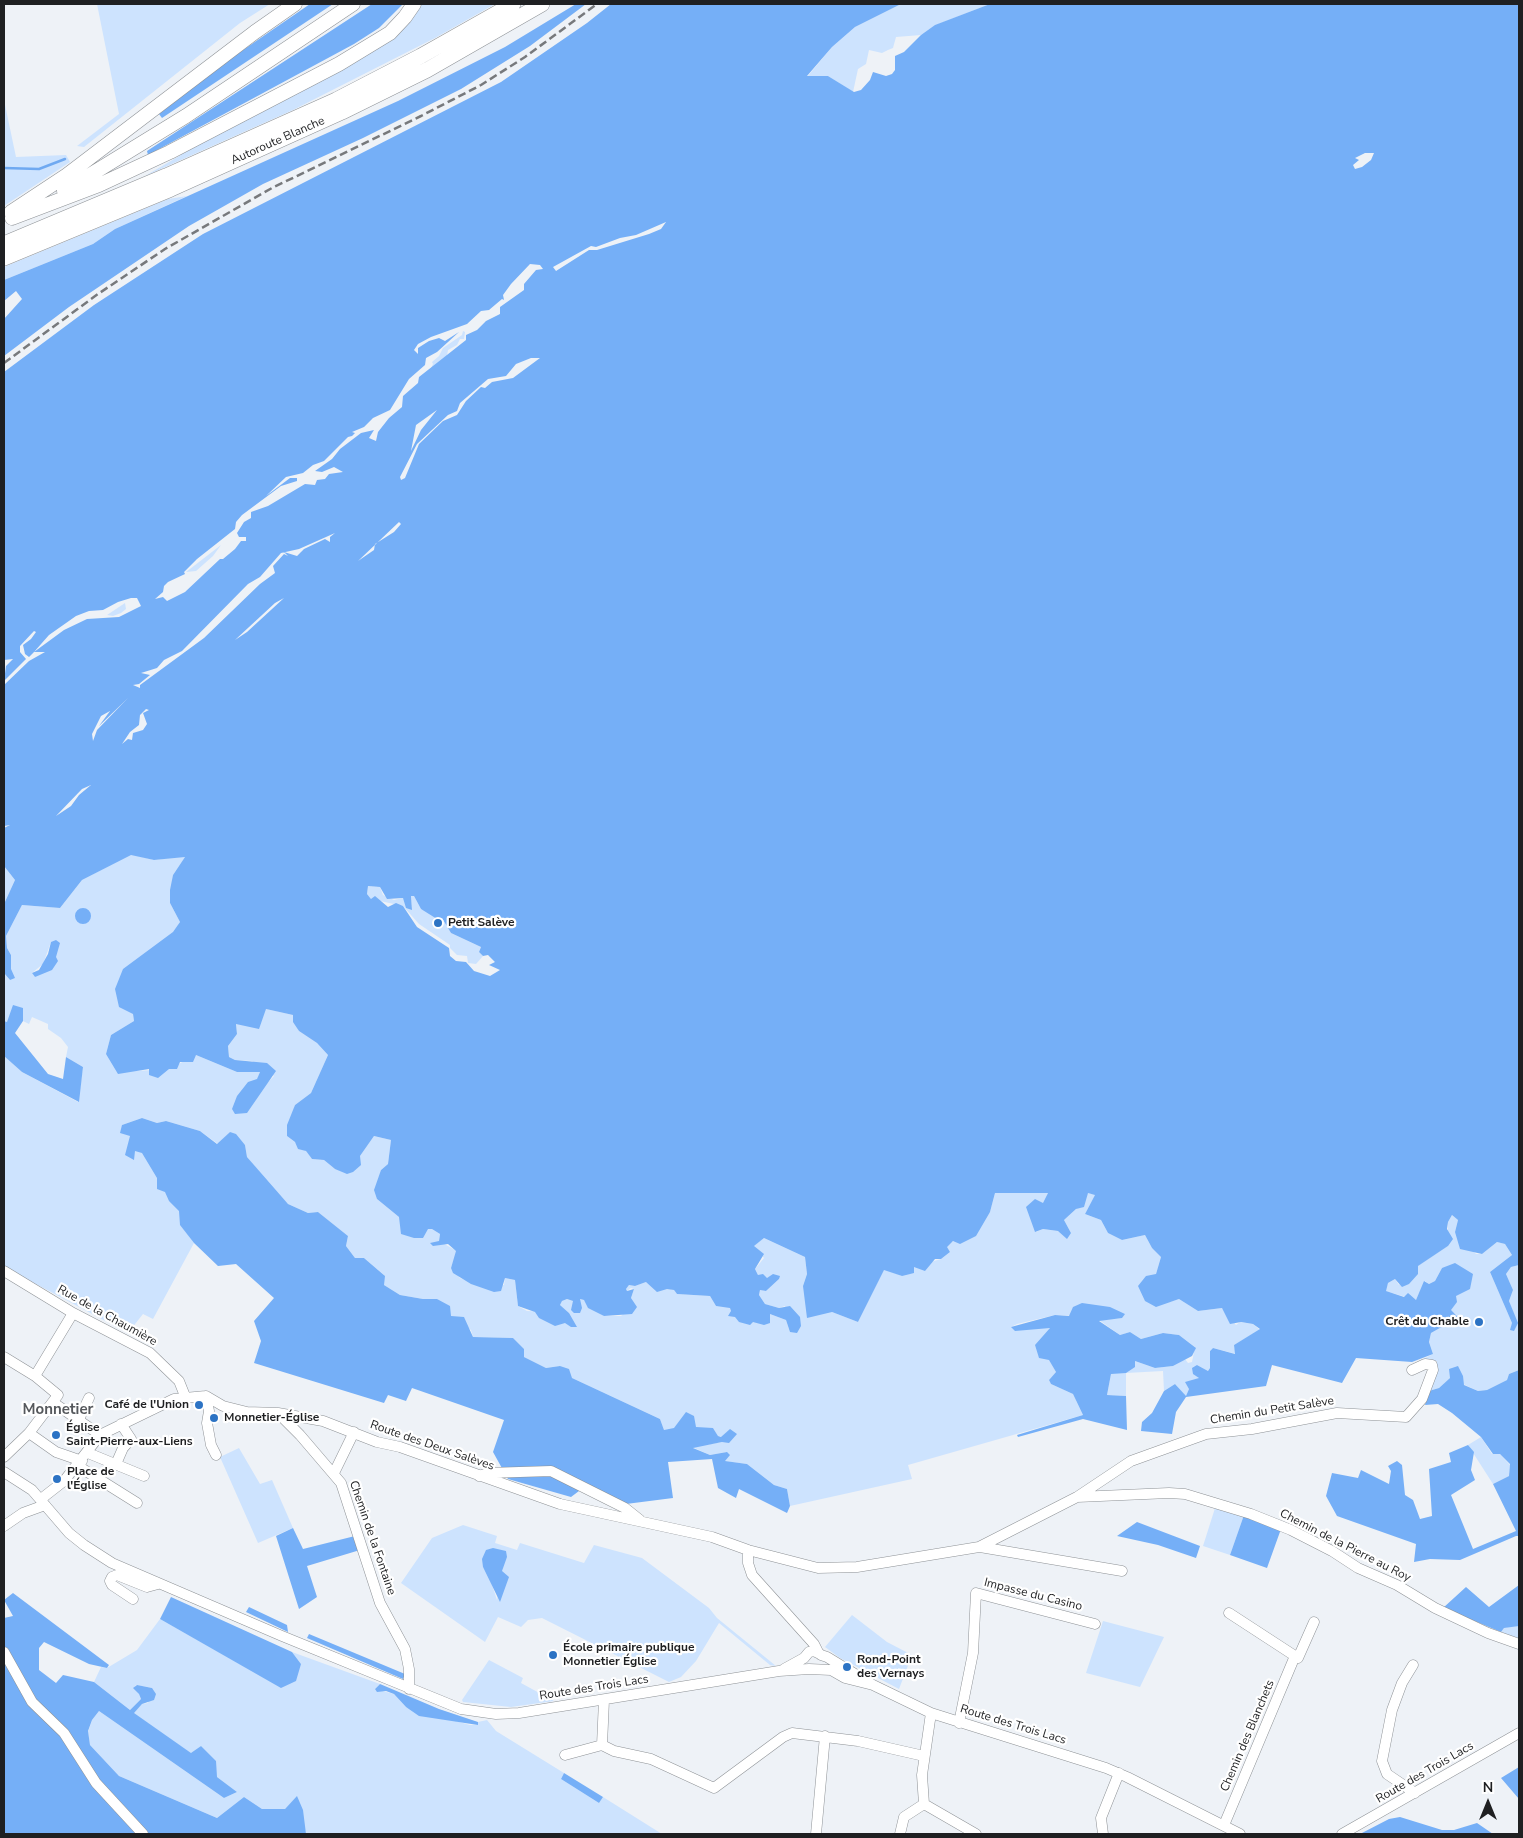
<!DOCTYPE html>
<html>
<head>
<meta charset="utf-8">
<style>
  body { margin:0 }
  #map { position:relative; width:1523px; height:1838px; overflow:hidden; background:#eef2f7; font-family:"Nunito Sans",sans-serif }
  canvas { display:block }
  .frame { position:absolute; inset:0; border:5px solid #1f2022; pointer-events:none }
  .north { position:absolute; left:1463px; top:1778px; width:50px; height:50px; -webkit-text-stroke:4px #fff; paint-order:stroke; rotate:0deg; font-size:14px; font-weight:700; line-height:20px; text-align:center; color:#1f2022 }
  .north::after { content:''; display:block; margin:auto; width:18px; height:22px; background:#1f2022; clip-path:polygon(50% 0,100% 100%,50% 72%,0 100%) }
</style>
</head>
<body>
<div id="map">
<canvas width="1523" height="1838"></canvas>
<div class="frame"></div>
<div class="north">N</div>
</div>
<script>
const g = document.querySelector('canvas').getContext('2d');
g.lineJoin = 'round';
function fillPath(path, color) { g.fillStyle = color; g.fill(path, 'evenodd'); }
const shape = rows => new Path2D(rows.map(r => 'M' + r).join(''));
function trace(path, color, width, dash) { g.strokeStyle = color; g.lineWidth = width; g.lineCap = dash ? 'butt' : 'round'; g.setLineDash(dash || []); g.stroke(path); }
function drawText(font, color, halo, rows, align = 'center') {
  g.font = font + ' "Nunito Sans",sans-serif'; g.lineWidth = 4.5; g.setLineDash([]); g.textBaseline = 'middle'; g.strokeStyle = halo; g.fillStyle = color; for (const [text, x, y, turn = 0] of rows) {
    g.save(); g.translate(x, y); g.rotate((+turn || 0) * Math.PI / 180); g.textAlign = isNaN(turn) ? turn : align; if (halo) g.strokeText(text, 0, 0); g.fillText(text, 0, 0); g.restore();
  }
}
fillPath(shape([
  [97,4,270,4,240,23,84,147,77,146,119,114],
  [419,4,495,4,435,38,293,110,145,176,181,155,180,152,352,63],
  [901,4,990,4,936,25,921,35,896,37,893,48,888,50,882,53,869,50,866,64,858,69,853,92,828,76,807,77,832,47,855,27],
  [4,100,16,157,66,155,70,162,4,206],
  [187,196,115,229,93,244,4,280,4,267,168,199],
  [463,331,465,332,464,339,460,339,457,345,448,350,447,356,430,370,433,364,432,362,439,356,443,348,462,335],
  [221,545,213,556,196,571,186,572],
  [125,603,126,609,121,613,113,616,107,615],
  [131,854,154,860,186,856,173,875,170,903,180,922,133,1014,134,1021,111,1035,106,1054,137,1071,169,1069,196,1055,237,1072,260,1072,246,1113,264,1086,274,1076,252,1061,235,1060,229,1057,228,1046,237,1034,236,1023,266,1009,293,1015,299,1031,317,1043,328,1055,311,1093,295,1105,287,1136,306,1151,312,1159,324,1160,335,1169,360,1156,374,1136,391,1140,388,1164,381,1170,377,1199,399,1217,432,1229,440,1234,439,1241,457,1251,451,1268,460,1278,484,1287,504,1285,505,1278,515,1280,518,1306,527,1311,569,1313,560,1305,562,1301,567,1299,573,1301,580,1299,584,1300,604,1316,621,1316,633,1304,631,1298,634,1289,631,1288,627,1291,626,1289,629,1285,635,1286,646,1282,674,1290,677,1294,710,1296,716,1306,730,1307,731,1311,753,1321,770,1323,770,1314,786,1320,790,1332,785,1306,779,1308,765,1304,759,1295,760,1290,766,1291,779,1279,779,1276,767,1278,758,1275,755,1269,764,1258,753,1246,764,1238,805,1257,807,1274,803,1286,832,1312,858,1322,884,1269,902,1276,913,1267,941,1259,950,1252,946,1247,990,1212,995,1193,1048,1193,1036,1232,1043,1229,1071,1233,1064,1220,1076,1209,1088,1193,1096,1194,1085,1214,1101,1220,1108,1233,1122,1240,1145,1235,1152,1248,1161,1257,1156,1274,1170,1302,1179,1299,1198,1311,1222,1308,1236,1325,1240,1322,1253,1324,1260,1330,1234,1345,1236,1354,1213,1348,1210,1351,1210,1368,1208,1371,1197,1365,1199,1378,1189,1389,1186,1397,1175,1384,1164,1391,1163,1371,1126,1373,1126,1396,1107,1395,1111,1374,1135,1361,1155,1368,1173,1366,1185,1359,1188,1363,1192,1362,1195,1347,1179,1335,1163,1333,1141,1339,1130,1332,1120,1335,1099,1320,1121,1318,1055,1315,1017,1324,1011,1327,1050,1327,1049,1359,1056,1372,1049,1380,1051,1384,1073,1394,1083,1415,908,1465,912,1479,790,1506,787,1489,774,1485,747,1464,724,1461,727,1452,710,1455,692,1447,722,1442,730,1430,722,1437,718,1436,713,1428,664,1430,660,1419,572,1378,560,1366,546,1368,524,1357,513,1338,473,1337,471,1330,451,1316,437,1299,423,1299,400,1295,384,1285,384,1275,364,1258,355,1258,346,1246,348,1236,318,1212,308,1213,288,1204,275,1192,247,1157,245,1145,230,1132,218,1144,200,1131,166,1121,157,1123,142,1118,122,1125,130,1136,135,1150,142,1152,215,1220,181,1225,194,1243,153,1319,143,1314,128,1333,4,1267,4,1056,22,1072,78,1102,83,1067,66,1057,68,1047,61,1038,48,1029,48,1024,32,1017,29,1024,23,1021,23,1008,7,1022,4,1021,4,973,10,980,11,955,7,948,6,936,22,905,60,908,82,880],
  [51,942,56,957,35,977,32,973,43,964],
  [4,866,15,880,4,904],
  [368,886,380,887,383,895,394,900,403,898,412,909,411,896,414,896,421,909,442,918,451,933,481,947,479,952,483,956,476,964,468,963,467,956,457,955,450,948,450,945,419,924,403,906,371,899,367,894],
  [1452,1215,1458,1220,1455,1232,1476,1254,1482,1254,1497,1242,1505,1244,1512,1255,1490,1272,1512,1323,1517,1323,1509,1301,1513,1290,1506,1274,1511,1267,1519,1265,1519,1370,1509,1374,1507,1380,1487,1390,1478,1391,1450,1378,1439,1388,1429,1391,1437,1361,1421,1360,1433,1354,1429,1342,1431,1333,1454,1320,1457,1315,1451,1311,1442,1268,1435,1281,1429,1284,1425,1281,1416,1300,1385,1291,1388,1283,1395,1279,1399,1285,1417,1266,1448,1246,1448,1222],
  [1481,1437,1492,1454,1500,1454,1510,1465,1509,1476,1493,1484,1468,1445],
  [239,1448,260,1484,272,1480,293,1528,258,1543,220,1457],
  [1216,1505,1244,1515,1230,1555,1203,1546],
  [463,1525,497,1536,495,1543,517,1550,520,1543,584,1563,594,1545,642,1558,709,1608,717,1618,776,1666,770,1665,719,1623,696,1661,681,1677,669,1682,542,1618,528,1620,521,1627,498,1617,485,1642,401,1583,432,1538],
  [507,1557,503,1564,497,1600,489,1576,483,1567],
  [852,1615,887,1642,912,1655,899,1689,840,1658,825,1647],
  [160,1619,281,1687,301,1664,292,1652,380,1684,375,1689,394,1694,406,1707,470,1725,478,1725,478,1722,487,1720,496,1731,564,1773,561,1779,599,1803,603,1797,662,1834,306,1834,297,1797,285,1809,262,1809,244,1797,217,1818,119,1776,90,1745,88,1732,92,1720,99,1711,224,1798,237,1792,217,1777,201,1746,192,1754,133,1713,142,1704,148,1703,152,1688,136,1685,134,1688,139,1694,141,1699,130,1710,94,1682,101,1667,107,1668,137,1650],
  [1103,1621,1164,1637,1140,1687,1086,1673],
  [1515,1625,1519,1626,1519,1639,1501,1632,1504,1628],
  [489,1660,523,1678,521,1683,554,1701,511,1707,463,1702,462,1700]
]), '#cde3fe');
fillPath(shape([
  [310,4,333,4,162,118,159,114,217,68],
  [372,4,403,4,379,28,354,44,148,155,147,151],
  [576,4,586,4,530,46,461,89,363,138,263,184,189,226,69,307,4,356,4,319,22,299,16,291,4,301,4,280,93,244,115,229,398,101,505,47],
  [611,4,901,4,855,27,832,47,807,76,828,76,854,92,861,90,870,80,873,72,886,76,892,74,895,70,895,56,904,52,921,35,935,25,990,4,1519,4,1519,1265,1511,1267,1506,1274,1513,1290,1509,1301,1518,1323,1514,1331,1510,1330,1512,1323,1490,1272,1512,1255,1505,1244,1497,1242,1482,1254,1460,1249,1455,1232,1458,1220,1452,1215,1448,1222,1447,1229,1453,1239,1448,1246,1418,1266,1418,1274,1409,1284,1402,1287,1395,1279,1388,1283,1386,1291,1404,1297,1408,1293,1416,1300,1424,1281,1429,1284,1435,1281,1442,1268,1455,1263,1473,1274,1470,1289,1456,1296,1457,1302,1451,1310,1457,1316,1454,1320,1431,1333,1429,1342,1433,1354,1412,1362,1356,1358,1342,1383,1272,1365,1266,1386,1186,1397,1176,1412,1172,1434,1141,1431,1142,1422,1152,1413,1164,1391,1175,1384,1186,1396,1189,1389,1185,1382,1199,1378,1193,1374,1192,1368,1197,1365,1208,1371,1210,1368,1210,1351,1213,1348,1235,1354,1234,1345,1260,1329,1253,1324,1241,1322,1230,1324,1222,1308,1198,1311,1179,1299,1156,1307,1145,1301,1138,1286,1146,1276,1156,1274,1161,1257,1152,1248,1145,1235,1122,1240,1108,1233,1101,1220,1085,1214,1095,1195,1088,1193,1084,1207,1076,1209,1064,1220,1071,1233,1067,1239,1058,1231,1043,1229,1035,1232,1026,1207,1035,1199,1043,1203,1048,1193,995,1193,990,1212,976,1236,960,1244,953,1241,947,1247,950,1252,941,1259,935,1259,925,1271,914,1267,914,1273,902,1276,884,1270,858,1322,832,1312,807,1318,803,1286,807,1274,805,1257,764,1238,754,1246,764,1254,755,1269,758,1275,763,1274,767,1278,773,1274,780,1276,779,1279,766,1291,760,1290,759,1295,765,1304,779,1308,790,1306,800,1317,801,1326,797,1333,790,1332,786,1320,770,1314,770,1323,764,1325,753,1322,750,1325,739,1322,735,1317,728,1316,731,1311,730,1308,716,1306,710,1296,677,1294,674,1290,667,1289,657,1292,646,1282,635,1286,629,1285,626,1289,627,1291,634,1289,631,1298,637,1307,632,1314,604,1316,588,1308,584,1300,580,1299,582,1308,580,1313,574,1313,571,1310,573,1301,567,1299,562,1301,560,1305,569,1313,577,1327,571,1327,565,1323,555,1326,539,1318,535,1312,518,1306,515,1280,505,1278,501,1291,494,1292,471,1284,453,1273,451,1268,456,1251,448,1244,433,1246,430,1243,439,1241,440,1234,432,1229,428,1229,423,1238,414,1238,401,1234,399,1217,377,1199,374,1190,381,1170,388,1164,391,1140,374,1136,360,1156,361,1165,353,1172,347,1174,335,1169,324,1160,312,1159,306,1151,298,1149,295,1142,287,1136,287,1125,295,1105,311,1093,328,1055,317,1043,299,1031,293,1022,293,1015,266,1009,259,1029,236,1024,237,1034,228,1046,229,1057,235,1060,267,1063,276,1071,247,1113,235,1114,232,1109,237,1096,248,1082,257,1079,260,1072,237,1072,196,1055,193,1062,180,1062,177,1069,169,1069,158,1078,149,1075,149,1069,118,1074,106,1054,111,1035,134,1021,133,1014,119,1007,115,989,123,969,173,932,180,922,170,903,170,890,173,875,185,857,154,860,131,855,82,880,60,908,22,905,6,936,7,948,11,955,11,969,15,978,10,980,4,973,4,904,15,880,4,866,4,828,10,825,4,826,4,685,29,661,45,652,34,652,29,657,25,654,23,645,31,639,36,632,34,631,20,646,20,652,26,659,4,681,6,666,13,659,4,660,4,372,94,305,203,234,501,82,587,23],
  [1365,153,1374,153,1371,160,1362,167,1355,169,1353,165,1359,160,1355,158],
  [666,222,661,229,649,234,597,250,589,250,556,271,553,267,591,246,596,247,620,238,636,235],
  [530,264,540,265,543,269,536,270,524,284,524,290,500,307,500,314,486,321,477,330,466,335,466,340,419,377,418,383,403,396,402,407,389,418,378,432,376,441,369,438,374,430,361,433,340,449,332,459,315,471,322,472,334,467,343,472,329,474,325,479,317,480,315,485,305,484,268,506,251,512,251,518,244,522,237,533,239,537,246,537,246,541,241,541,235,549,223,559,220,559,185,592,167,601,163,597,155,599,163,592,164,586,168,582,185,574,184,572,197,559,235,529,236,522,242,515,281,486,297,481,297,478,290,478,266,496,286,477,303,473,313,465,324,461,348,437,352,436,355,433,352,432,364,427,373,418,390,410,409,379,425,365,426,358,437,352,459,332,445,341,439,338,429,341,418,348,418,354,414,350,418,344,431,337,467,324,481,311,489,310,502,299,504,300,503,295,511,284],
  [531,358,540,358,513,378,492,382,485,388,481,387,466,401,457,415,443,421,419,444,405,478,401,480,400,477,417,444,448,415,457,411,460,403,488,379,506,376,516,364],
  [437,410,421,430,411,451,416,425],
  [399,522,401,524,394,532,375,544,374,550,358,561],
  [335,533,330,537,330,542,325,539,304,549,297,556,284,552,288,556,284,554,273,566,275,573,260,584,204,638,140,685,140,688,133,685,139,684,150,675,141,673,157,668,164,660,182,651,248,584,260,577,281,553,299,549],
  [131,598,137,598,141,606,119,617,87,619,64,630,34,652,49,635,76,616,89,611,103,610,118,602],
  [284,598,247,632,235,640,275,603],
  [128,698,97,730,93,741,92,734,101,716,110,711,99,726],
  [146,709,149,710,143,713,147,724,143,730,133,733,132,740,128,739,122,744,130,732,139,725,140,715],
  [91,785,79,795,71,806,56,816,82,789],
  [368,886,380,887,387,899,403,898,406,908,412,910,411,896,414,896,421,909,437,919,442,918,451,933,481,947,479,952,483,956,488,955,495,962,489,965,500,970,490,976,474,971,466,962,456,961,450,956,449,948,417,927,403,906,396,903,388,907,375,896,371,899,367,894],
  '75 916a8 8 0 1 1 16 0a8 8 0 1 1-16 0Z',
  [56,940,60,943,56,957,58,961,52,970,35,977,32,973,39,970,48,954,51,942],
  [13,1005,23,1008,23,1021,15,1033,48,1074,63,1079,66,1057,83,1067,79,1102,22,1072,4,1056,4,1021,7,1022],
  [142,1118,157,1123,166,1121,200,1131,217,1144,230,1132,236,1134,245,1145,247,1157,288,1204,308,1213,318,1212,348,1236,346,1246,355,1258,364,1258,385,1276,384,1285,400,1295,423,1299,437,1299,450,1306,451,1316,464,1317,473,1337,513,1338,524,1349,524,1357,546,1368,560,1366,569,1369,572,1378,660,1419,664,1430,674,1428,686,1412,694,1416,696,1427,713,1428,718,1436,721,1437,730,1429,737,1434,729,1443,722,1442,693,1448,710,1455,727,1452,730,1455,725,1461,747,1464,774,1485,787,1489,790,1506,787,1513,739,1489,736,1498,718,1488,712,1459,668,1462,673,1498,626,1504,587,1485,571,1497,508,1479,493,1452,504,1420,412,1388,406,1401,388,1395,384,1403,254,1363,261,1341,254,1321,274,1298,236,1264,218,1266,194,1243,180,1225,179,1211,169,1201,165,1192,157,1189,157,1178,142,1153,135,1151,134,1160,125,1155,130,1136,120,1133,122,1125],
  [1082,1303,1110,1307,1125,1314,1122,1318,1099,1321,1120,1335,1130,1332,1141,1339,1163,1333,1179,1335,1196,1348,1192,1356,1173,1366,1155,1368,1135,1361,1135,1367,1126,1373,1111,1374,1107,1395,1126,1396,1127,1430,1083,1419,1018,1437,1017,1435,1083,1415,1073,1394,1051,1384,1049,1380,1056,1372,1049,1360,1039,1358,1035,1345,1050,1328,1015,1331,1011,1327,1055,1315,1069,1316,1073,1307],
  [1458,1366,1463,1376,1464,1385,1478,1391,1487,1390,1507,1380,1509,1374,1519,1370,1519,1536,1516,1536,1460,1560,1430,1559,1414,1562,1416,1544,1337,1516,1326,1496,1332,1473,1358,1478,1361,1470,1389,1484,1391,1471,1388,1466,1397,1461,1402,1465,1405,1495,1413,1500,1420,1519,1432,1516,1429,1469,1451,1462,1449,1453,1468,1445,1474,1452,1471,1470,1475,1480,1451,1495,1473,1549,1516,1531,1493,1484,1509,1476,1510,1464,1500,1454,1493,1454,1481,1437,1452,1413,1438,1404,1425,1405,1429,1391,1439,1388,1450,1378,1449,1369],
  [1244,1515,1281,1529,1267,1568,1230,1555],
  [1137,1522,1200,1546,1196,1558,1158,1545,1117,1536],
  [293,1528,303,1549,355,1536,360,1550,307,1566,317,1597,299,1609,276,1536],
  [493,1548,506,1551,507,1557,502,1571,509,1577,500,1602,483,1567,482,1559,486,1550],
  [1519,1585,1519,1626,1504,1628,1501,1632,1443,1608,1466,1587,1489,1607],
  [13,1593,109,1665,107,1668,89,1664,44,1642,39,1648,39,1670,56,1683,63,1675,94,1682,130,1710,141,1699,139,1694,133,1688,137,1685,152,1688,156,1694,154,1700,142,1704,134,1713,191,1753,201,1746,216,1761,217,1777,237,1792,224,1798,99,1711,92,1720,88,1731,90,1745,119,1776,217,1818,244,1797,262,1809,285,1809,297,1796,303,1810,306,1834,4,1834,4,1618,13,1616,4,1600],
  [171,1597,292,1652,301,1664,296,1681,281,1688,160,1619],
  [249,1607,287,1625,288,1632,246,1612],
  [309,1634,405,1674,403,1679,307,1638],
  [380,1684,439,1709,478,1722,478,1725,419,1716,406,1707,394,1694,386,1691,377,1692,375,1689],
  [1519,1767,1519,1799,1501,1778],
  [564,1773,603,1797,599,1803,561,1779],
  [1400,1817,1442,1830,1454,1830,1477,1823,1493,1834,1360,1834,1389,1819]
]), '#75aff7');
trace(shape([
  [4,168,39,169,65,159]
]), '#6fa9f1', 2.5);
const minor = shape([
  [4,1271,73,1313,150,1353,179,1381,185,1396],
  [4,1357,35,1376,58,1395,29,1433,4,1457],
  [35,1376,73,1313],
  [206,1396,209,1411,207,1423,211,1445,216,1455],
  [54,1403,100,1435],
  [278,1413,300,1435,341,1483,380,1603,405,1649,409,1669,409,1689],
  [79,1419,89,1398],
  [29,1433,56,1452,82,1461],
  [88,1453,144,1476],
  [116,1464,123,1448,131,1439,121,1424],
  [78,1466,137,1503],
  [4,1472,32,1490,69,1533,84,1545,112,1563,282,1636,461,1709,496,1714,519,1713,779,1671,809,1669,831,1670,845,1678,873,1685],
  [334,1473,354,1432],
  [479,1476,488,1473,551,1471,625,1508,640,1520],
  [1077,1497,1131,1461,1206,1434,1252,1429,1337,1413,1406,1417,1422,1399,1433,1370,1432,1365,1425,1364,1412,1370],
  [41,1499,64,1481,100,1435,174,1399,206,1396,223,1406,247,1412,278,1413,323,1421,377,1442,400,1447,560,1504,712,1537,748,1550,818,1568,857,1567,979,1547,1077,1497,1169,1493,1185,1494,1251,1514,1291,1530,1332,1551,1358,1568,1397,1585,1435,1608,1488,1633,1519,1644],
  [4,1526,23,1513,45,1505],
  [980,1547,1122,1571],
  [748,1550,748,1563,752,1575,814,1644,818,1652],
  [133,1599,112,1585,110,1581,112,1577,117,1575,147,1587,158,1584],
  [1229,1613,1295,1656],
  [4,1652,32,1702,64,1733,96,1783,143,1834],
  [821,1655,827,1657,873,1685,931,1713,1106,1768,1127,1777,1240,1834],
  [1413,1665,1402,1683,1392,1710,1382,1761,1387,1774,1415,1793],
  [784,1669,804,1658,809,1652,814,1651,820,1654],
  [604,1700,602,1745,614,1751,651,1759,714,1788,783,1737,792,1733,858,1741,924,1756],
  [931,1713,922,1775,924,1804,976,1834],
  [959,1723,973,1653,976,1593,1095,1624],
  [565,1755,602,1745],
  [1224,1825,1295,1656,1298,1658,1314,1622],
  [816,1834,825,1736],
  [900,1834,904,1817,924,1804],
  [1103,1834,1101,1818,1119,1773],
  [1342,1834,1519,1733]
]);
const major = shape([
  [64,191,186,116,353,4],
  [11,212,67,175,255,32,295,4],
  [12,218,99,185,170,152,339,64,390,33,405,17,414,4]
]);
const highway = shape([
  [4,244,166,176,336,100,421,56,513,4],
  [4,258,171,189,342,112,427,70,542,4]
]);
trace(minor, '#8e9296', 11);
trace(major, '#8e9296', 15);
trace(highway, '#8e9296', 16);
trace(minor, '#fff', 10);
trace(major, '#fff', 14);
trace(highway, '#fff', 15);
trace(shape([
  [4,363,98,294,165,249,272,188,421,116,481,85,525,57,597,4]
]), '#77797c', 2.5, [8, 4]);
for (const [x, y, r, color] of [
  [438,923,5,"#2c73c4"],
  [1479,1322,5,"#2c73c4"],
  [199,1405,5,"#2c73c4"],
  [214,1418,5,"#2c73c4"],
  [56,1435,5,"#2c73c4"],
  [57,1479,5,"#2c73c4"],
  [553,1655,5,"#2c73c4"],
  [847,1667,5,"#2c73c4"]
]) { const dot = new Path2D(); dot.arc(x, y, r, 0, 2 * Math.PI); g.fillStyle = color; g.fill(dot); trace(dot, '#fff', 2); }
drawText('12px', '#1f2022', '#fff', [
  ["Autoroute Blanche",278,141,-24],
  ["Rue de la Chaumière",107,1316,29],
  ["Chemin du Petit Salève",1272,1411,-9],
  ["Route des Deux Salèves",432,1446,19],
  ["Chemin de la Fontaine",372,1538,71],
  ["Chemin de la Pierre au Roy",1345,1546,27],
  ["Impasse du Casino",1033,1595,14],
  ["Route des Trois Lacs",594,1688,-9],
  ["Route des Trois Lacs",1013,1725,17],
  ["Chemin des Blanchets",1248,1736,-67],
  ["Route des Trois Lacs",1425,1773,-30]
]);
drawText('bold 12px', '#1f2022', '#fff', [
  ["Petit Salève",448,923],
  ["Crêt du Chable",1469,1322,"right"],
  ["Café de l'Union",189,1405,"right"],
  ["Monnetier-Église",224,1418],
  ["Église",66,1428],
  ["Saint-Pierre-aux-Liens",66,1442],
  ["Place de",67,1472],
  ["l'Église",67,1486],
  ["École primaire publique",563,1648],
  ["Monnetier Église",563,1662],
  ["Rond-Point",857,1660],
  ["des Vernays",857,1674]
], 'left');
drawText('bold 15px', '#55585c', '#fff', [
  ["Monnetier",58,1410]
]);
</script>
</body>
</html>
